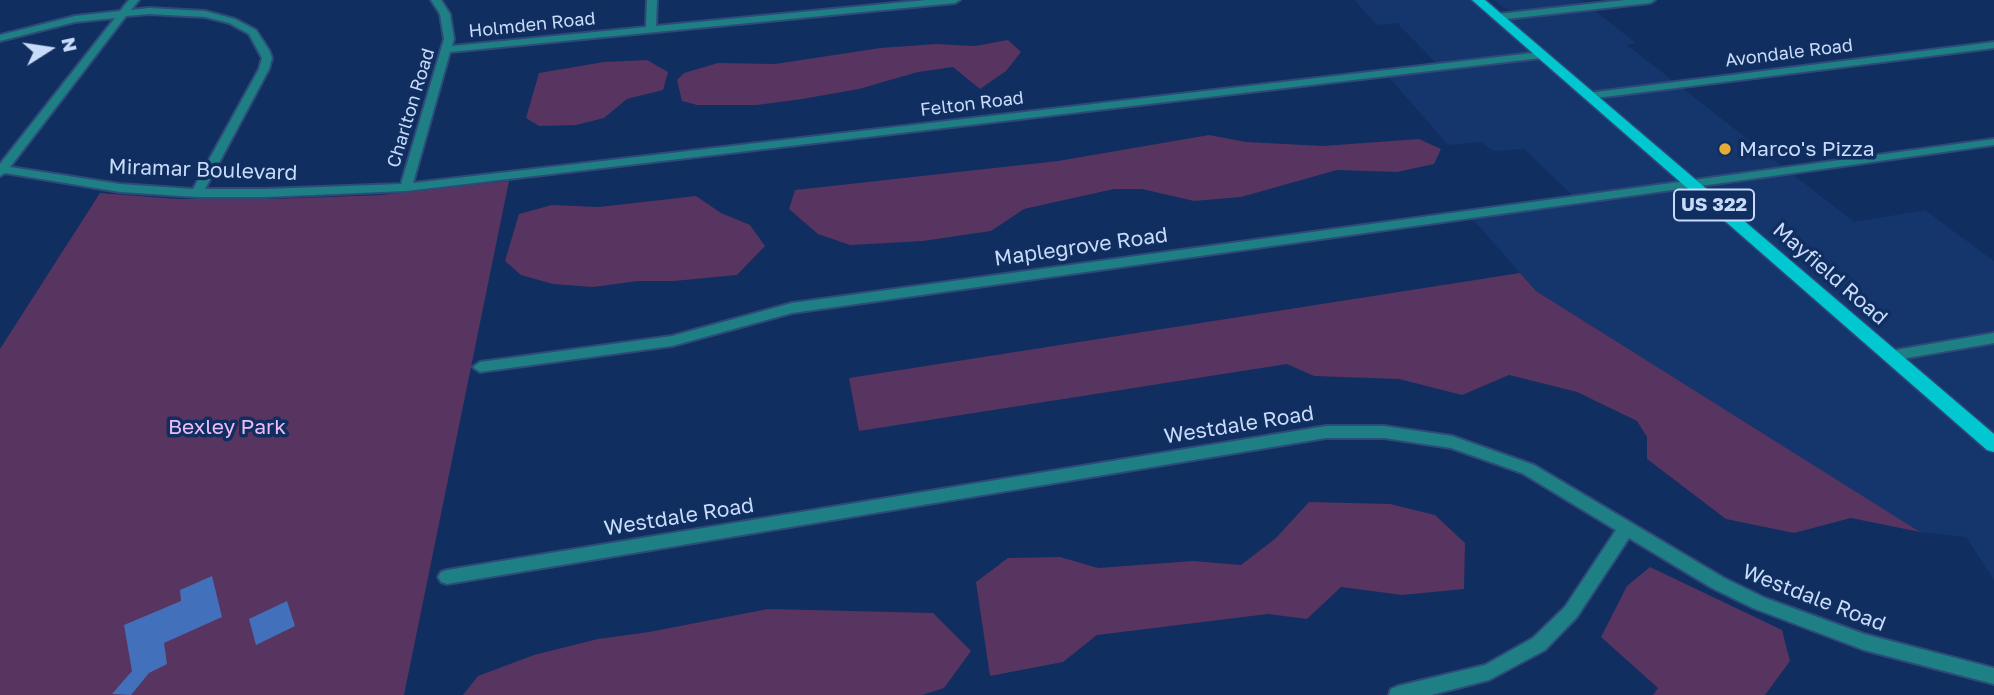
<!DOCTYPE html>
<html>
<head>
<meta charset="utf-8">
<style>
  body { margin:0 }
  #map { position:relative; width:1994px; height:695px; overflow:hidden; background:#102e5f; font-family:"Golos Text",sans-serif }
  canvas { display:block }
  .north { position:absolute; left:14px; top:14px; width:70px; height:70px; -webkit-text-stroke:5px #102e5f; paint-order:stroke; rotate:78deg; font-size:19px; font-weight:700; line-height:28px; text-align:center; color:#c8dbfa }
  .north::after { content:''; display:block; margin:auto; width:24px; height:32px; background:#c8dbfa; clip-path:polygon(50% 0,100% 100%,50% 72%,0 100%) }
</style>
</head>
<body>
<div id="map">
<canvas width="1994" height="695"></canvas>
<div class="north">N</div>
</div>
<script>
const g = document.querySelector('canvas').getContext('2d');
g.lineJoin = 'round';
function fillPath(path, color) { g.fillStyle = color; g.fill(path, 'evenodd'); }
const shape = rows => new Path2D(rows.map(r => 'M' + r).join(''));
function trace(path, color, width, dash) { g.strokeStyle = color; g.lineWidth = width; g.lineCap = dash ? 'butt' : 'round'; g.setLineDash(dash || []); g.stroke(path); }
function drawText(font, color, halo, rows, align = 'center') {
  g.font = font + ' "Golos Text",sans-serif'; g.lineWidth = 7; g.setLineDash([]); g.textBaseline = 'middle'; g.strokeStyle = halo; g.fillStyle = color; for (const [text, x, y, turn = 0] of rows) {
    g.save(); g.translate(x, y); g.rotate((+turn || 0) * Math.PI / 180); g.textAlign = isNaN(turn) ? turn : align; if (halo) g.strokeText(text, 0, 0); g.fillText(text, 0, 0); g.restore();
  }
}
fillPath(shape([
  [1354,0,1478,0,1498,17,1590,7,1636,43,1627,45,1854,222,1925,210,1994,261,1994,580,1966,537,1919,532,1536,291,1469,215,1576,199,1524,149,1493,151,1481,142,1448,145,1385,73,1439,66,1397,23,1377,25],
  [1494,0,1581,0,1586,3,1514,11,1504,8]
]), '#15356d');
fillPath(shape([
  [1008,40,1021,52,1006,71,980,89,953,67,918,72,859,89,802,99,757,105,697,105,682,101,677,80,684,73,718,63,775,64,880,48,936,44,975,46],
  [647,60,668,72,663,90,627,99,604,118,576,125,539,126,526,118,539,73,604,62],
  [1209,135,1246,142,1323,146,1419,139,1441,149,1434,164,1397,172,1337,170,1241,197,1194,201,1142,189,1114,189,1024,209,991,231,923,241,850,245,818,234,789,209,795,190,1058,161],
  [509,181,404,695,0,695,0,349,100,193,177,199,273,199,381,195],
  [696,196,721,213,750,225,765,246,737,275,674,281,638,281,593,287,553,284,521,275,505,261,519,214,552,205,599,207],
  [1520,273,1536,291,1920,532,1851,518,1794,533,1726,519,1647,459,1647,437,1637,421,1577,392,1509,375,1462,395,1399,379,1314,376,1287,364,859,431,849,378],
  [1309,502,1390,504,1435,515,1465,543,1464,589,1402,595,1341,587,1307,619,1268,614,1097,635,1063,662,990,676,976,582,1008,558,1060,557,1098,568,1193,561,1241,565,1276,538],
  [1650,567,1782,630,1790,661,1765,695,1653,695,1658,688,1601,637,1627,586],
  [768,609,933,613,971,651,944,688,922,695,463,695,478,676,534,655,598,639,649,632]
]), '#583460');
fillPath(shape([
  [212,576,222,617,164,643,167,664,149,673,131,695,112,694,132,671,124,625,181,601,180,590],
  [287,601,295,626,256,645,249,619]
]), '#4270bb');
const street = shape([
  [129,0,139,0,131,10,149,8,205,11,235,19,256,30,269,50,272,58,269,69,205,189,265,189,401,184,444,39,440,14,431,0,441,0,450,14,454,39,452,46,646,27,647,0,657,0,656,26,926,0,960,0,955,3,450,52,413,183,1541,52,1546,55,1541,58,406,191,265,197,197,197,120,192,5,173,0,176,0,164,115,18,75,22,0,41,0,35,75,16,120,11,129,0],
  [149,14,205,17,229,23,249,34,262,58,259,69,193,189,120,184,10,167,126,16,149,14],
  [1625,0,1655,0,1650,3,1498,20,1493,17,1498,14,1625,0],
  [1994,42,1994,48,1588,99,1583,96,1588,93,1994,42],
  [1994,139,1994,145,792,313,672,346,480,372,473,367,480,362,672,336,792,303,1994,139],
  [1994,333,1994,343,1890,361,1883,356,1890,351,1994,333],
  [1326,426,1384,426,1452,436,1534,465,1724,578,1765,598,1864,634,1994,668,1994,684,1864,650,1753,608,1712,588,1629,538,1577,617,1545,650,1489,680,1431,695,1389,695,1391,689,1398,686,1485,665,1533,638,1565,607,1616,530,1522,473,1451,448,1384,438,1326,438,447,584,441,582,438,577,441,572,447,570,1326,426]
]);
const primary = shape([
  [1472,0,1485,0,1994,434,1994,452,1987,450,1472,0]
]);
trace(street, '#2d4a78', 4);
trace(primary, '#2d4a78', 3);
fillPath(street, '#1e7f84');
fillPath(primary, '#01c7d0');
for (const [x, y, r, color] of [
  [1725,149,7,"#e7ac37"]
]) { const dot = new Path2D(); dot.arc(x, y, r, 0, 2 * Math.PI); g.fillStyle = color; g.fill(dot); trace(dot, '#102e5f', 2.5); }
drawText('18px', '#c8dbfa', '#102e5f', [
  ["Holmden Road",532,25,-6],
  ["Avondale Road",1789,53,-7],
  ["Felton Road",972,104,-7],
  ["Charlton Road",411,108,-73]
]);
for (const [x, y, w] of [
  [1714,205,80]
]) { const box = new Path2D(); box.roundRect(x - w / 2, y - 15.5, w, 31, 5); g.fillStyle = '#102e5f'; g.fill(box); trace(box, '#c8dbfa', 2); }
drawText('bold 19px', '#c8dbfa', null, [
  ["US 322",1714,205]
]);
drawText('21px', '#c8dbfa', '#102e5f', [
  ["Marco's Pizza",1739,149]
], 'left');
drawText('21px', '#c8dbfa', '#102e5f', [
  ["Miramar Boulevard",203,170,2],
  ["Maplegrove Road",1081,247,-8],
  ["Mayfield Road",1830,274,41],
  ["Westdale Road",1239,425,-9],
  ["Westdale Road",679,517,-9],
  ["Westdale Road",1814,598,21]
]);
drawText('21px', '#edbcf7', '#102e5f', [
  ["Bexley Park",227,427]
]);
</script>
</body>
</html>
